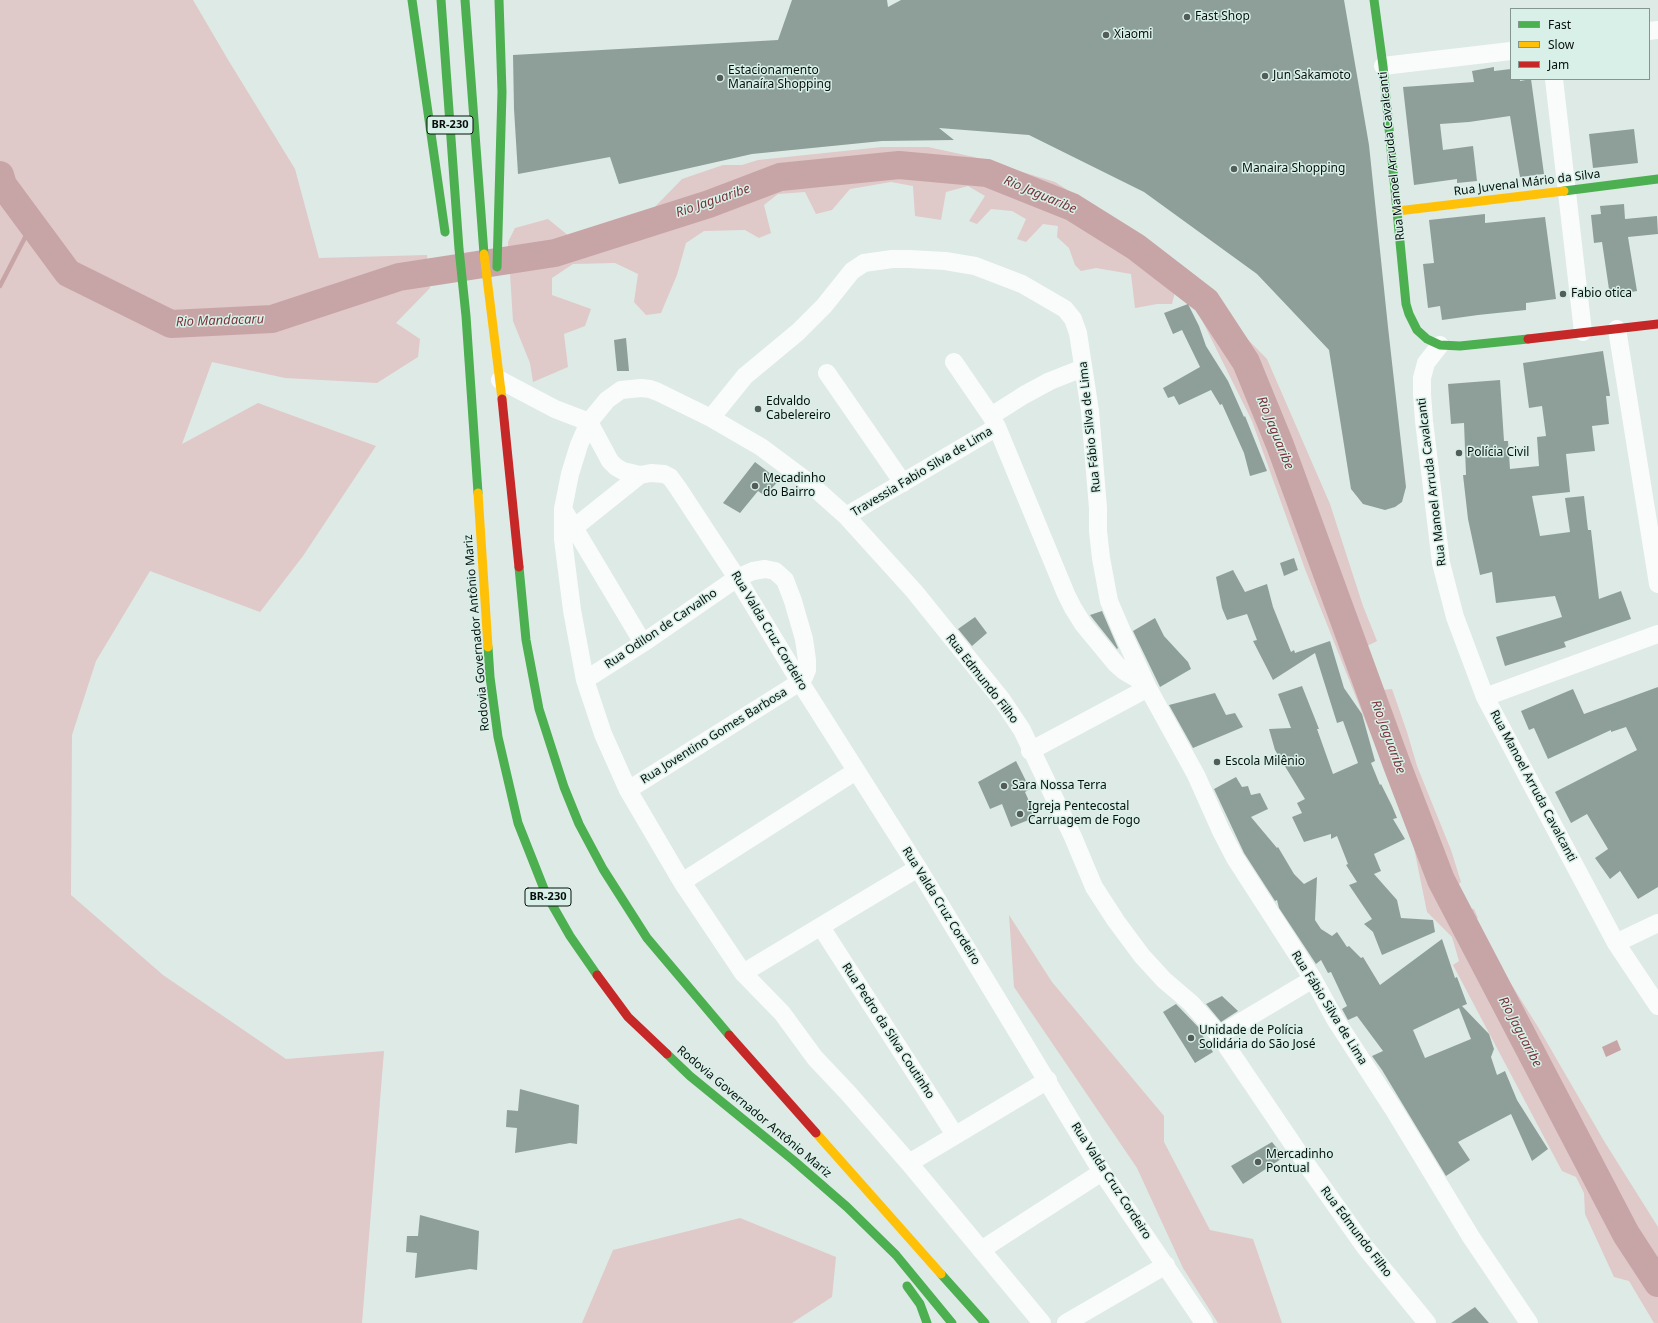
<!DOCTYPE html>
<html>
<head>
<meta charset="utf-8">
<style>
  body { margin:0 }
  #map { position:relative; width:1658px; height:1323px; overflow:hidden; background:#deeae6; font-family:"Noto Sans",sans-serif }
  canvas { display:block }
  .legend { position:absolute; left:1510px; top:8px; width:140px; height:72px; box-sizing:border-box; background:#d8f0e7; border:1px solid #849690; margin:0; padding:5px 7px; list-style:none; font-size:12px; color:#070f0d }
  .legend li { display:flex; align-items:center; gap:8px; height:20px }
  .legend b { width:20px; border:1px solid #849690 }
</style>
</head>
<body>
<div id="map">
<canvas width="1658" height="1323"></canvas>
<ul class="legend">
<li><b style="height:5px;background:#4caf50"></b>Fast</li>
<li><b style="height:5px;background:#ffc107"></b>Slow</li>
<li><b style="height:5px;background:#c62828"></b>Jam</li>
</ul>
</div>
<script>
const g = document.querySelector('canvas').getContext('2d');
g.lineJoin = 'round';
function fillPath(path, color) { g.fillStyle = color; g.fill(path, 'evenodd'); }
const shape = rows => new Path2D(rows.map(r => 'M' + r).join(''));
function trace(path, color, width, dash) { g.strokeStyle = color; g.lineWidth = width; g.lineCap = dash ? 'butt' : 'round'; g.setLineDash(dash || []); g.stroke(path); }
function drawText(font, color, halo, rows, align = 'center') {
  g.font = font + ' "Noto Sans",sans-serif'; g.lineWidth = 3; g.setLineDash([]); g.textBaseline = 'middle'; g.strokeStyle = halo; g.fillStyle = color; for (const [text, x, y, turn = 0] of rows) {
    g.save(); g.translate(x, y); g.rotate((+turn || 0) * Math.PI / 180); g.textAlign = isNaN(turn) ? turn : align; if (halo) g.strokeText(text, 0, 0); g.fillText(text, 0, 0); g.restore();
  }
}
fillPath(shape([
  [0,0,193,0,227,58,295,169,319,258,427,255,430,288,396,323,420,339,418,357,377,383,285,378,212,362,182,444,258,403,376,446,303,556,260,612,150,571,96,661,72,735,71,895,163,975,286,1059,384,1051,362,1323,0,1323],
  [882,147,928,147,974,157,1055,182,1157,247,1267,359,1330,504,1363,606,1377,641,1367,646,1382,690,1392,689,1407,732,1417,766,1451,850,1461,882,1455,887,1461,907,1474,909,1478,918,1473,921,1481,936,1538,1027,1604,1141,1658,1227,1658,1323,1654,1323,1629,1281,1614,1277,1585,1214,1584,1193,1576,1177,1562,1171,1453,965,1459,961,1452,937,1427,912,1412,838,1305,569,1252,421,1196,308,1176,288,1172,304,1157,304,1135,308,1131,274,1096,268,1081,271,1075,265,1069,248,1057,237,1058,226,1043,224,1026,242,1017,239,1026,219,1012,211,991,209,977,224,969,221,985,196,968,186,946,192,941,220,915,216,913,186,891,182,850,189,832,210,816,214,805,192,778,194,764,205,771,233,759,238,745,230,704,231,686,243,677,275,661,313,646,315,634,302,638,274,615,263,573,264,552,278,552,295,591,309,585,326,564,334,568,367,533,382,530,363,513,321,508,242,515,228,548,219,575,241,644,218,682,179,723,165,742,165,758,160],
  [1009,915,1052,982,1164,1116,1164,1142,1210,1230,1253,1239,1282,1323,1218,1323,1183,1268,1137,1168,1014,987],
  [740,1218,836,1257,832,1297,792,1323,582,1323,613,1250]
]), '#e0c9c9');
fillPath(shape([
  [1617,1040,1621,1050,1606,1057,1602,1047]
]), '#c7a5a6');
trace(shape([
  [0,286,32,224]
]), '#c7a5a6', 4.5);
trace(shape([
  [0,175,3,185,68,273,171,324,272,319,399,277,555,253,709,204,780,177,899,165,987,173,1072,207,1136,247,1206,301,1246,362,1280,445,1397,765,1441,880,1626,1234,1658,1283]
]), '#c7a5a6', 28);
fillPath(shape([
  [792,0,887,0,888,7,901,0,1344,0,1369,145,1388,327,1406,487,1402,502,1395,507,1385,510,1363,504,1351,489,1329,350,1257,274,1144,192,1029,135,939,128,954,140,882,141,752,154,619,184,610,157,518,174,514,109,513,55,778,40],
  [1494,67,1494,71,1511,69,1511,79,1520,79,1520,81,1531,79,1544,174,1520,177,1510,116,1469,122,1440,124,1443,150,1473,146,1477,181,1457,183,1457,179,1414,185,1403,87,1474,82,1472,71],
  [1634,129,1638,163,1593,168,1589,134],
  [1624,204,1625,219,1657,216,1658,234,1628,237,1637,291,1610,296,1602,242,1594,243,1591,215,1601,214,1600,206],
  [1485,214,1485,223,1545,217,1556,299,1526,303,1526,310,1478,315,1442,320,1440,306,1428,308,1423,264,1434,263,1429,220],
  [1188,304,1199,326,1206,346,1228,381,1244,417,1245,416,1267,471,1250,476,1244,453,1222,404,1220,405,1211,390,1179,405,1174,396,1168,398,1163,388,1200,367,1182,330,1173,334,1164,313],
  [626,338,629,371,617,371,614,340],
  [1603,351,1610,396,1606,396,1609,424,1592,426,1595,451,1566,454,1570,492,1532,496,1540,536,1570,532,1565,498,1584,496,1588,530,1591,530,1599,599,1621,591,1631,619,1564,642,1566,647,1505,666,1496,637,1562,617,1555,596,1496,603,1492,572,1480,575,1468,519,1463,475,1466,475,1464,423,1451,424,1448,384,1500,380,1504,441,1508,441,1510,469,1539,466,1537,437,1546,436,1542,406,1529,408,1523,363],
  [755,462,779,480,765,496,758,491,740,513,723,503],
  [1294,558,1298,570,1284,576,1280,563],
  [1233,570,1245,592,1267,584,1273,607,1291,652,1294,650,1295,653,1330,641,1344,688,1362,714,1375,761,1371,763,1380,785,1381,784,1392,806,1397,818,1393,819,1405,839,1374,854,1381,871,1374,874,1397,900,1401,918,1433,920,1435,932,1382,955,1373,932,1364,924,1372,919,1349,885,1357,882,1346,865,1348,864,1337,836,1331,839,1331,834,1304,842,1292,817,1302,813,1297,803,1305,799,1275,750,1269,729,1291,728,1278,694,1302,686,1319,729,1317,729,1333,774,1358,763,1343,721,1337,723,1315,653,1273,680,1253,641,1257,640,1247,614,1227,620,1222,608,1216,577],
  [1102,611,1118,648,1117,649,1090,615],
  [975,617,987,633,972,646,958,629],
  [1155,618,1164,636,1188,662,1191,669,1160,687,1133,631],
  [1658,687,1658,887,1638,899,1620,871,1610,879,1595,858,1608,849,1587,814,1571,823,1555,792,1637,750,1626,727,1611,732,1611,730,1548,759,1534,728,1529,730,1521,711,1573,689,1584,714],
  [1215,693,1226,715,1235,713,1243,727,1193,748,1169,705],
  [1016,761,1030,789,1025,792,1036,817,1011,827,1002,804,990,809,978,782],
  [1236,777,1242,787,1248,786,1251,795,1260,793,1268,809,1251,817,1277,848,1278,847,1294,874,1304,884,1317,877,1315,920,1321,929,1332,936,1337,932,1347,947,1349,946,1361,958,1363,957,1380,985,1442,939,1455,978,1457,977,1467,1004,1462,1006,1489,1034,1494,1049,1491,1057,1497,1075,1505,1071,1517,1100,1548,1149,1532,1161,1511,1114,1458,1142,1470,1160,1446,1176,1382,1070,1372,1056,1383,1051,1357,1016,1348,1020,1342,1009,1347,1006,1331,972,1328,973,1321,960,1316,964,1279,908,1277,900,1275,901,1244,853,1214,789],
  [1459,1008,1471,1039,1425,1058,1413,1030],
  [1222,996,1238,1011,1221,1022,1206,1004],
  [1176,1004,1203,1032,1201,1033,1213,1052,1195,1063,1163,1012],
  [520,1089,579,1105,577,1144,570,1143,515,1153,517,1128,506,1127,507,1110,518,1111],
  [1272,1142,1284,1157,1243,1184,1231,1166],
  [420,1215,479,1231,477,1270,470,1269,415,1278,417,1253,406,1252,407,1236,418,1236],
  [1475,1307,1489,1323,1451,1323]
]), '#8e9f9a');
trace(shape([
  [1649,31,1658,30],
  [1383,66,1511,51],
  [1554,79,1583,332],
  [1617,329,1658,584],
  [1440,345,1426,363,1422,378,1422,394,1424,421,1441,563,1455,617,1485,697,1616,943,1658,1006],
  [954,362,991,416,997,427,1066,594,1073,608,1083,624,1116,664,1124,671,1146,684],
  [827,373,903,483],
  [500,380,555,409,589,422],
  [991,416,1024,395,1050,381,1083,368],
  [711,418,745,376,798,332,824,306,852,271,864,263,892,259,909,259,945,261,975,266,1022,284,1065,309,1073,319,1078,333,1090,411,1098,508,1098,531,1101,558,1109,601,1124,636,1148,688,1196,775,1221,831,1235,858,1313,979,1335,1019,1394,1110,1471,1237,1529,1323],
  [589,422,610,461,616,467,623,471,640,475,651,473,664,474,670,477,678,488,737,578,800,682,918,868,1102,1172,1204,1323],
  [563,509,643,643],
  [846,516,997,427],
  [575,527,640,475],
  [585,680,643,643,737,578,753,571,765,569,775,571,785,580,793,601,804,639,807,660,807,670,804,677,800,682,628,790],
  [1485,697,1658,634],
  [1030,751,1148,688],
  [682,882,856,771],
  [821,927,955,1135],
  [1616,943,1658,923],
  [743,973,918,868],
  [1219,1035,1313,979],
  [909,1163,1048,1080],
  [981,1250,1102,1172],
  [1042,1323,909,1163,849,1094,815,1058,782,1013,743,973,682,882,628,790,603,734,585,680,572,610,563,539,563,509,570,474,579,445,589,422,607,400,621,390,641,388,650,389,658,392,711,418,761,447,808,482,846,516,914,591,1002,700,1022,730,1073,837,1094,887,1116,921,1142,956,1164,980,1191,1003,1219,1035,1307,1165,1365,1247,1427,1323],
  [1066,1323,1166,1265]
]), '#fafcfb', 18);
trace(shape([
  [412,0,445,232],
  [441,0,459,249,466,316,478,493],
  [465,0,484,254],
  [1374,0,1383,66,1406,304,1409,314,1417,330,1427,339,1440,345,1460,346,1528,339],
  [1564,191,1658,179],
  [497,267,502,92,499,0],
  [519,567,526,640,539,709,564,787,579,824,603,869,647,938,729,1035],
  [488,647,490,677,498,737,518,823,546,894,570,936,597,975],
  [667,1054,690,1076,793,1160,847,1207,896,1255,952,1323],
  [941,1274,985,1323],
  [907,1286,920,1304,927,1323]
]), '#4caf50', 9);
trace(shape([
  [1398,211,1564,191],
  [484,254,502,399],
  [478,493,488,647],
  [816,1133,941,1274]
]), '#ffc107', 9);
trace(shape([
  [1528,339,1658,324],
  [502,399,519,567],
  [597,975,628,1017,667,1054],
  [729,1035,816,1133]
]), '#c62828', 9);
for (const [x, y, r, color] of [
  [1187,17,4,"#525c59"],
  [1106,35,4,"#525c59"],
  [1265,76,4,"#525c59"],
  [720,78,4,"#525c59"],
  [1234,169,4,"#525c59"],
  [1563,294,4,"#525c59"],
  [758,409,4,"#525c59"],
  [1459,453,4,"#525c59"],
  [755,486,4,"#525c59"],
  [1217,762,4,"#525c59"],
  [1004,786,4,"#525c59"],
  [1020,814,4,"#525c59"],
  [1191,1038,4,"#525c59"],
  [1258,1162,4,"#525c59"]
]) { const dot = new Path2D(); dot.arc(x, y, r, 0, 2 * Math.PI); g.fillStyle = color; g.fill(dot); trace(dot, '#d8f0e7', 1.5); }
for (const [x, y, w] of [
  [450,125,46],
  [548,897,46]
]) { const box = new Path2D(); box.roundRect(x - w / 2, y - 9, w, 18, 3); g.fillStyle = '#d8f0e7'; g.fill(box); trace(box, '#070f0d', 1); }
drawText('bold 11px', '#070f0d', null, [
  ["BR-230",450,125],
  ["BR-230",548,897]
]);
drawText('12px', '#070f0d', '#d8f0e7', [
  ["Fast Shop",1195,17],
  ["Xiaomi",1114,35],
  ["Estacionamento",728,71],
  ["Manaíra Shopping",728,85],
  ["Jun Sakamoto",1273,76],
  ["Manaira Shopping",1242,169],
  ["Fabio otica",1571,294],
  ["Edvaldo",766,402],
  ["Cabelereiro",766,416],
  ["Polícia Civil",1467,453],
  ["Mecadinho",763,479],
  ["do Bairro",763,493],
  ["Escola Milênio",1225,762],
  ["Sara Nossa Terra",1012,786],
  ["Igreja Pentecostal",1028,807],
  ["Carruagem de Fogo",1028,821],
  ["Unidade de Polícia",1199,1031],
  ["Solidária do São José",1199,1045],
  ["Mercadinho",1266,1155],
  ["Pontual",1266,1169]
], 'left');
drawText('12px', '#070f0d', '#d8f0e7', [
  ["Rua Manoel Arruda Cavalcanti",1392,156,-96],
  ["Rua Juvenal Mário da Silva",1527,183,-7],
  ["Rua Fábio Silva de Lima",1090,427,-96],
  ["Travessia Fabio Silva de Lima",922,472,-31],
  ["Rua Manoel Arruda Cavalcanti",1432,482,-97],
  ["Rua Odilon de Carvalho",661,629,-34],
  ["Rua Valda Cruz Cordeiro",769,631,59],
  ["Rodovia Governador Antônio Mariz",477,633,-95],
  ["Rua Edmundo Filho",982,679,52],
  ["Rua Joventino Gomes Barbosa",714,736,-32],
  ["Rua Manoel Arruda Cavalcanti",1533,786,62],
  ["Rua Valda Cruz Cordeiro",941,906,58],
  ["Rua Fábio Silva de Lima",1329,1008,58],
  ["Rua Pedro da Silva Coutinho",888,1031,57],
  ["Rodovia Governador Antônio Mariz",754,1112,40],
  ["Rua Valda Cruz Cordeiro",1111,1181,57],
  ["Rua Edmundo Filho",1356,1232,53]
]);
drawText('italic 13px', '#79343c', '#d8f0e7', [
  ["Rio Jaguaribe",1040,195,23],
  ["Rio Jaguaribe",713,201,-19],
  ["Rio Mandacaru",220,321,-2],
  ["Rio Jaguaribe",1275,433,68],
  ["Rio Jaguaribe",1388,737,70],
  ["Rio Jaguaribe",1520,1032,62]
]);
</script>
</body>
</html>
